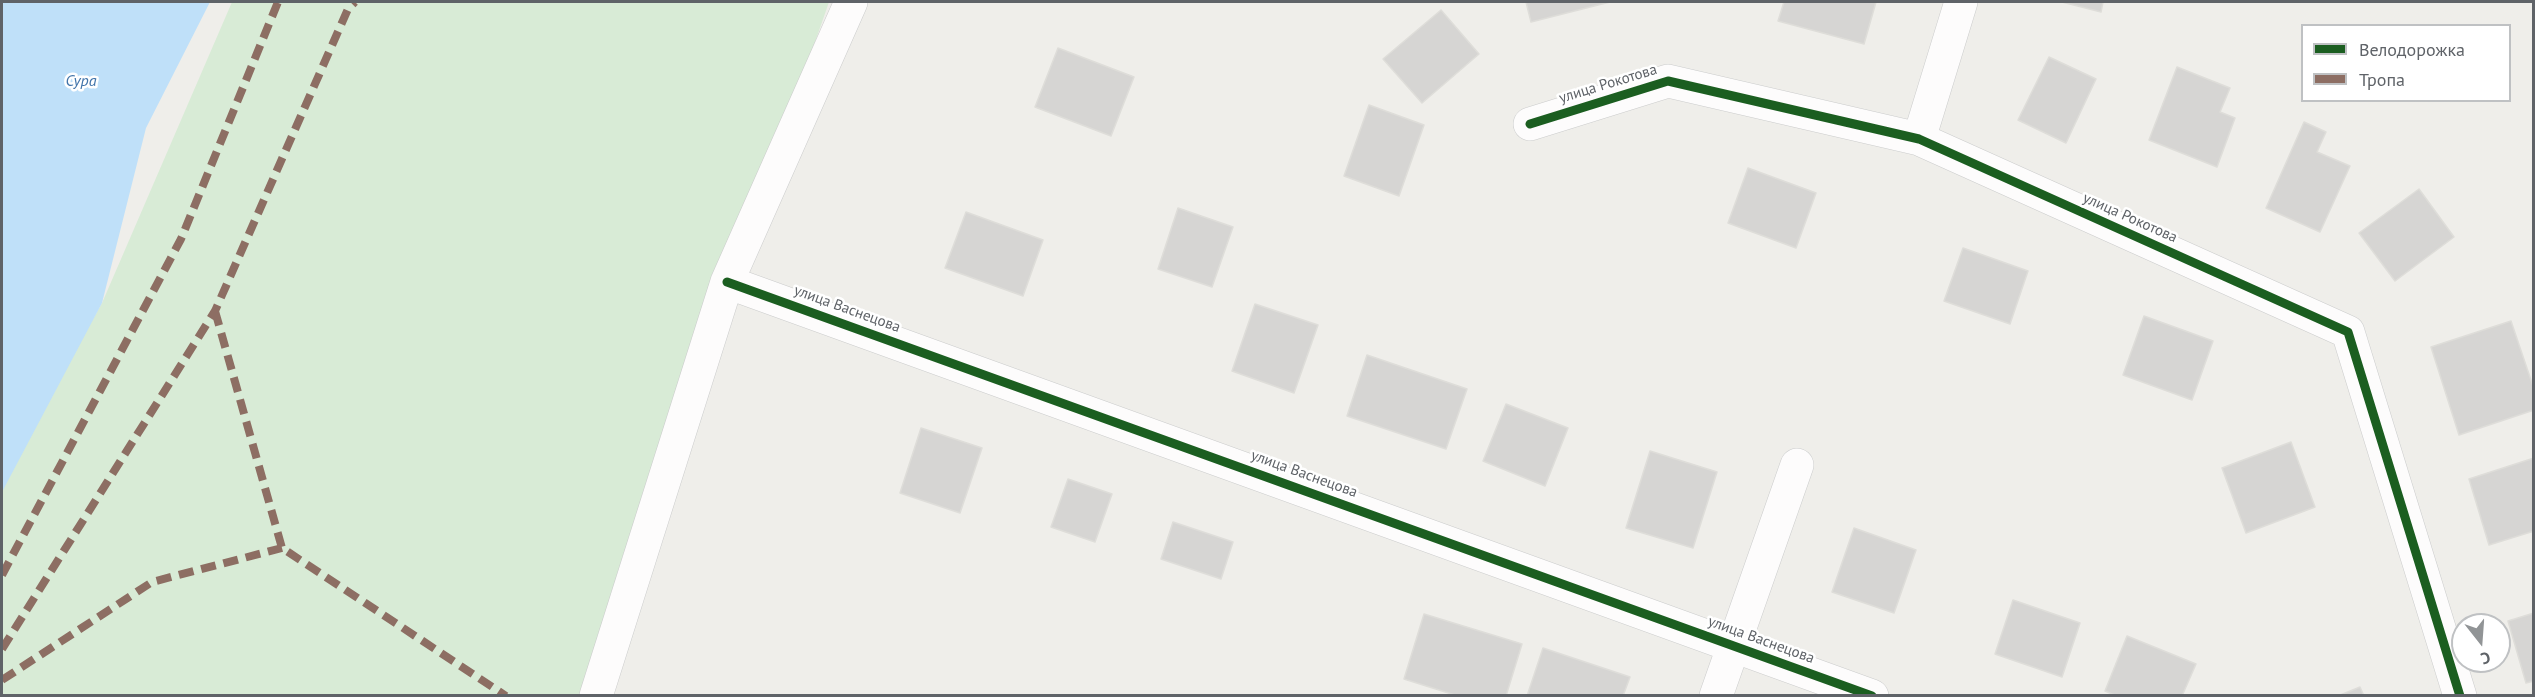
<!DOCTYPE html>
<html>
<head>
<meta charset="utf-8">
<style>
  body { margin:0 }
  #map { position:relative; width:2535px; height:697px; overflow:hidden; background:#efeeea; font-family:"PT Sans",sans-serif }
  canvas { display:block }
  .frame { position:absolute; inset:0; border:3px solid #5f6368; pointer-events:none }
  .legend { position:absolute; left:2301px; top:24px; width:210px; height:78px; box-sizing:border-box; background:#fff; border:2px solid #bfc1c3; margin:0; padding:8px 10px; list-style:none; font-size:18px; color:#5f6368 }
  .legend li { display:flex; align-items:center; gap:12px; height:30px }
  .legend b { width:30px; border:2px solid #bfc1c3 }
  .north { position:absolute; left:2451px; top:613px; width:60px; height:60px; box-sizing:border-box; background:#fff; border:2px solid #bfc1c3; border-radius:50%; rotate:163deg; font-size:16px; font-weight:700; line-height:24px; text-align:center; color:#5f6368 }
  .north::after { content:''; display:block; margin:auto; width:21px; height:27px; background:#919496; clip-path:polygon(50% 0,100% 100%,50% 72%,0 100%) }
</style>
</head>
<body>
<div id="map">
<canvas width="2535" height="697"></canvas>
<div class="frame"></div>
<ul class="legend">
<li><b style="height:8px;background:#1b5e20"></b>Велодорожка</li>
<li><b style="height:8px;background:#8d6e63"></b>Тропа</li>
</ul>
<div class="north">С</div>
</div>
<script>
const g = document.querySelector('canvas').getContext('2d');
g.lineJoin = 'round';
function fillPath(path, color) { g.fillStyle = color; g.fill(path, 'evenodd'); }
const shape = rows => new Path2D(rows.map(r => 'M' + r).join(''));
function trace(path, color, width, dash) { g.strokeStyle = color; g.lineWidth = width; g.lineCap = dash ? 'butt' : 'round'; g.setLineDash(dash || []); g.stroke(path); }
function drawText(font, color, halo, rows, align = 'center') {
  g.font = font + ' "PT Sans",sans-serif'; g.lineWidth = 5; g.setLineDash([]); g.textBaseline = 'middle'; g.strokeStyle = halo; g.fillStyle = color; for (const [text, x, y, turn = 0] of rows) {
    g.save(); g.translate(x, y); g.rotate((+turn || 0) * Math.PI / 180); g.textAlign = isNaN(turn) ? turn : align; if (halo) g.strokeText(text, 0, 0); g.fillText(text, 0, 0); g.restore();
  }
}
fillPath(shape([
  [232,2,829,2,587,695,2,696,2,478,102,303]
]), '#d8ebd6');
fillPath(shape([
  [2,2,210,2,146,128,102,303,2,492]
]), '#bfe0f9');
const building = shape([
  [1526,2,1610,2,1531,22,1526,2],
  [1784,2,1876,2,1864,44,1778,21,1784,2],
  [2062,2,2103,2,2101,12,2062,2],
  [1441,10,1479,54,1422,103,1383,59,1441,10],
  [1058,48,1134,77,1111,136,1035,107,1058,48],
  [2049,57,2096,79,2066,143,2018,120,2049,57],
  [2177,67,2230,88,2220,112,2235,118,2217,167,2149,140,2177,67],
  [1369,105,1424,125,1399,196,1344,176,1369,105],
  [2304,122,2326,132,2317,152,2350,166,2320,232,2266,208,2304,122],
  [1748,168,1816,193,1796,248,1728,223,1748,168],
  [2419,189,2454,237,2395,281,2359,233,2419,189],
  [1178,208,1233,227,1212,287,1158,269,1178,208],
  [966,212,1043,240,1023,296,945,268,966,212],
  [1963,248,2028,271,2010,324,1944,301,1963,248],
  [1255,304,1318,325,1294,393,1232,371,1255,304],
  [2144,316,2213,341,2192,400,2123,375,2144,316],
  [2511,321,2534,389,2534,410,2459,435,2431,347,2511,321],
  [1367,355,1467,389,1446,449,1347,416,1367,355],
  [1506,404,1568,428,1545,486,1483,461,1506,404],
  [921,428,982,448,960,513,900,493,921,428],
  [2291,442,2315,507,2246,533,2222,468,2291,442],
  [1650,451,1717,472,1693,548,1626,528,1650,451],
  [2534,458,2534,531,2489,545,2469,479,2534,458],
  [1068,479,1112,494,1095,542,1051,527,1068,479],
  [1173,522,1233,542,1221,579,1161,559,1173,522],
  [1854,528,1916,550,1894,613,1832,592,1854,528],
  [2013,600,2080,623,2062,677,1995,654,2013,600],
  [2534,613,2534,681,2526,683,2508,621,2534,613],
  [1424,614,1522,644,1506,696,1458,696,1404,679,1424,614],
  [2127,636,2196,664,2182,696,2117,696,2105,691,2127,636],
  [1543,648,1630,677,1623,696,1527,696,1543,648],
  [2360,687,2364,696,2338,696,2360,687]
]);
fillPath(building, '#d6d5d3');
trace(building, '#deddd9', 1.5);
const minor = shape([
  [1530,124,1668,81,1919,139,2348,332,2460,696],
  [1919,139,1961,2],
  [727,282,1872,696],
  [596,696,727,282,851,2],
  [1716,696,1797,465]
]);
trace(minor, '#cbcccc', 34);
trace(minor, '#fdfcfc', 33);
trace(shape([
  [215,311,282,548,506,696],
  [2,575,181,239,278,2],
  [2,649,215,311,348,9,355,2],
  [2,680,152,582,282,548]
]), '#8d6e63', 8, [15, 8]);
trace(shape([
  [1530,124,1668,81,1919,139,2348,332,2460,696],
  [727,282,1872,696]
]), '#1b5e20', 9);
drawText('15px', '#5f6368', '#fff', [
  ["улица Рокотова",1608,84,-17],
  ["улица Рокотова",2130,218,24],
  ["улица Васнецова",847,309,20],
  ["улица Васнецова",1304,474,20],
  ["улица Васнецова",1761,640,20]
]);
drawText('italic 16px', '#4174aa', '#fff', [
  ["Сура",81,81]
]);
</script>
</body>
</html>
